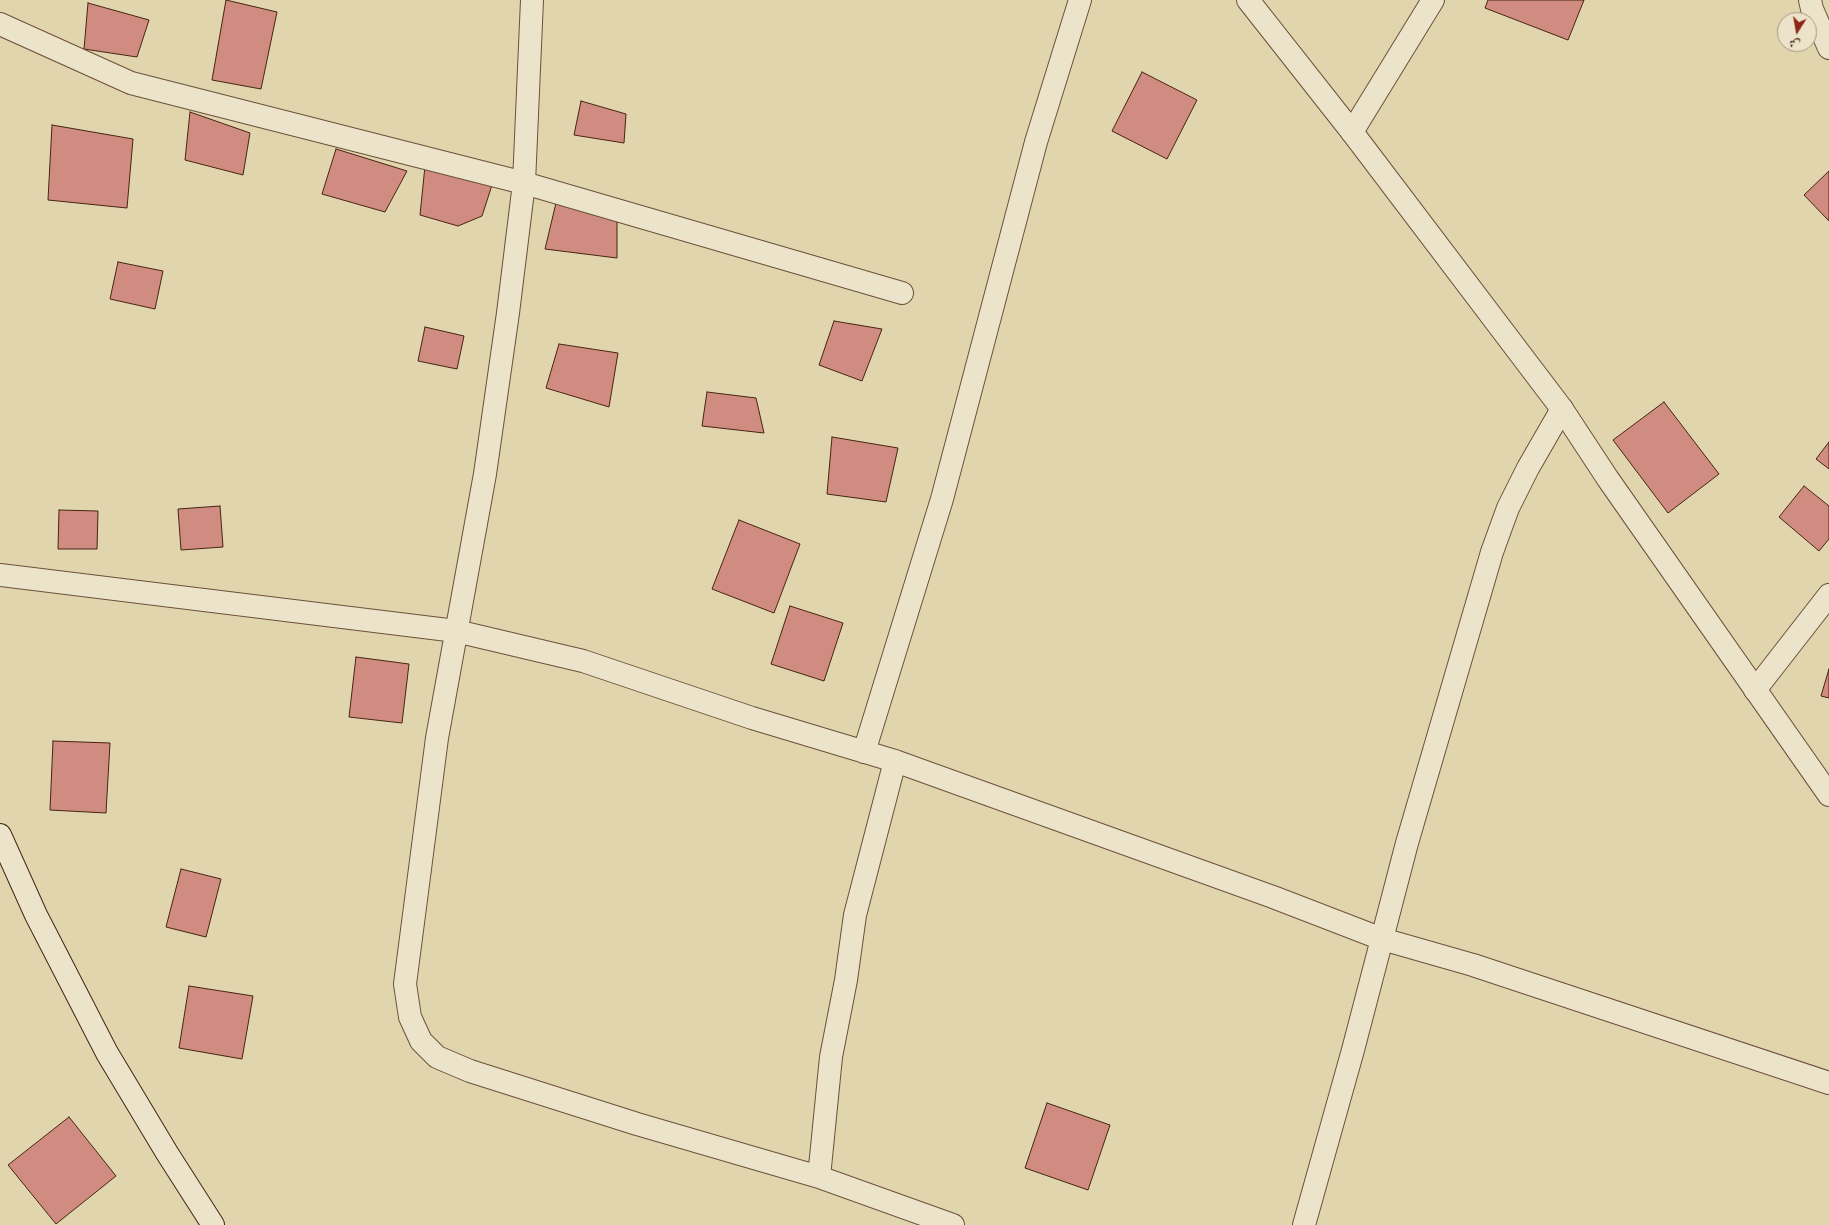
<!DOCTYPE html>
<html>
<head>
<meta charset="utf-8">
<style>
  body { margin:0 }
  #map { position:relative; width:1829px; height:1225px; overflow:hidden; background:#e1d5ae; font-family:"Libre Bodoni",Amiri,serif }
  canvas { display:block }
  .north { position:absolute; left:1777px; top:12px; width:40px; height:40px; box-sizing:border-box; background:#ece4ca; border:1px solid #a99780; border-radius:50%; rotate:191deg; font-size:11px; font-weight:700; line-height:16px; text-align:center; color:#452412 }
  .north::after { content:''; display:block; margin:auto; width:14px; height:18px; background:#8f2418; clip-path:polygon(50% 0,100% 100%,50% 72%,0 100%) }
</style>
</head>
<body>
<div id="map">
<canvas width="1829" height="1225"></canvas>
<div class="north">ش</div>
</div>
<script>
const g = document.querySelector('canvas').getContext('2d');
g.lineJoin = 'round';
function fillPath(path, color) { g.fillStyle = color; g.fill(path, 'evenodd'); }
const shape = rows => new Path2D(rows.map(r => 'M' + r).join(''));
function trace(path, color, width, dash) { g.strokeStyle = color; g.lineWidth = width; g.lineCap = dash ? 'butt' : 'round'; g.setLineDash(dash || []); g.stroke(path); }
const building = shape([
  [226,0,277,12,261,89,212,80,226,0],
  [1488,0,1584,0,1568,40,1485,8,1488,0],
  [88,3,149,20,137,57,84,49,88,3],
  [1142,72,1197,100,1167,159,1112,131,1142,72],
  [581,101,626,114,624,143,574,135,581,101],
  [190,112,250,133,243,175,185,160,190,112],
  [52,125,133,139,127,208,48,200,52,125],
  [336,149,407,171,385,212,322,194,336,149],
  [425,166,493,182,482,216,458,226,420,215,425,166],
  [1829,171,1829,221,1804,195,1829,171],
  [556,203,617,220,617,258,545,249,556,203],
  [118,262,163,271,155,309,110,299,118,262],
  [834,321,882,329,862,381,819,365,834,321],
  [425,327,464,336,457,369,418,361,425,327],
  [559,344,618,353,609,407,546,388,559,344],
  [707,392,756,398,764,433,702,426,707,392],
  [1664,402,1719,474,1668,513,1613,440,1664,402],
  [832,437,898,448,886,502,827,494,832,437],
  [1829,442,1829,469,1816,459,1829,442],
  [1804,486,1829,506,1829,539,1819,551,1779,517,1804,486],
  [220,506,223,547,181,550,178,509,220,506],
  [59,510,98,511,97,549,58,549,59,510],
  [739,520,800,544,774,613,712,589,739,520],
  [790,606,843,623,824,681,771,664,790,606],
  [356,657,409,664,402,723,349,717,356,657],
  [1829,669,1829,698,1821,696,1829,669],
  [53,741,110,743,106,813,50,810,53,741],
  [181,869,221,879,206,937,166,927,181,869],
  [189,986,253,996,242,1059,179,1048,189,986],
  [1047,1103,1110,1125,1088,1190,1025,1168,1047,1103],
  [69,1117,116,1176,56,1224,8,1165,69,1117]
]);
fillPath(building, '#d18c81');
trace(building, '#452412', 1);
const minor = shape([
  [532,0,524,183,508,313,485,474,437,738,405,984,410,1017,421,1041,437,1057,470,1071,637,1124,819,1177],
  [1810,0,1812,9,1829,48],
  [0,24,131,83,524,183,902,293],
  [1352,132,1433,0],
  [0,575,456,631,583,661,752,718,895,761,1273,897,1382,939,1473,965,1829,1083],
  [1755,690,1829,595],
  [864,752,942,499,1036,142,1080,0],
  [895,761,855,915,846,980,831,1057,819,1177,953,1225],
  [1304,1225,1353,1050,1407,843,1492,552,1508,508,1528,468,1562,409]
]);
const tertiary = shape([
  [1248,0,1352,132,1562,409,1608,479,1829,795]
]);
const secondary = shape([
  [0,835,36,915,107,1053,167,1153,213,1225]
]);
trace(minor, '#6c5039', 24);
trace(tertiary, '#6c5039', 24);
trace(secondary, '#452412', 24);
trace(minor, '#ece4ca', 22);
trace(tertiary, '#ece4ca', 22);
trace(secondary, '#ece4ca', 22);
</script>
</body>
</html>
